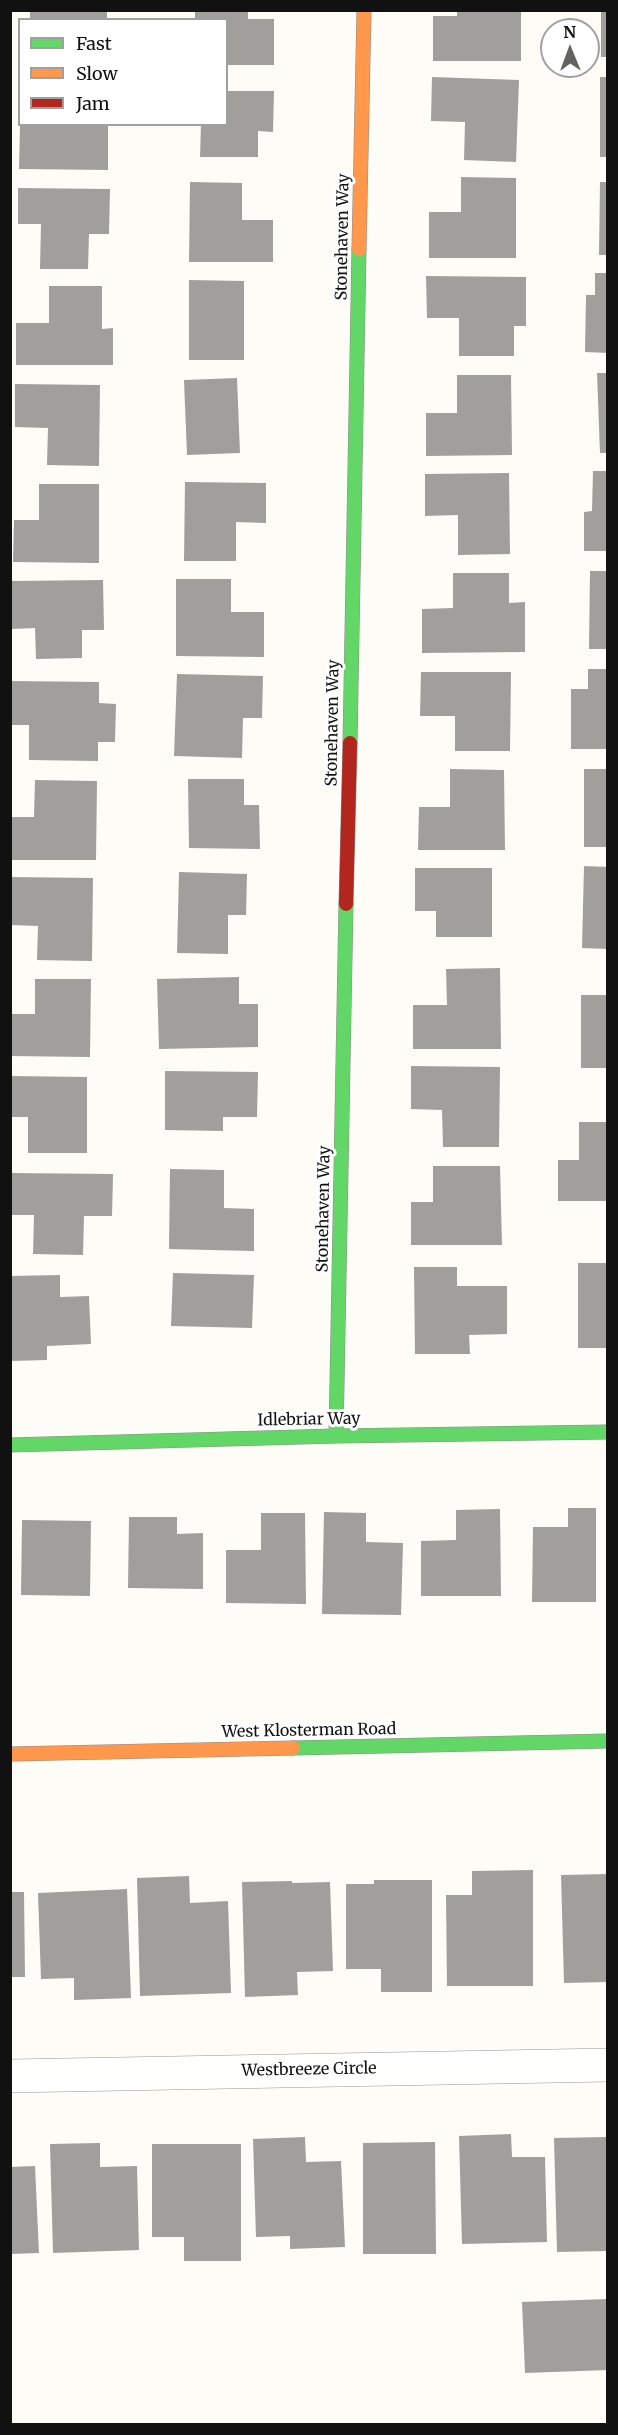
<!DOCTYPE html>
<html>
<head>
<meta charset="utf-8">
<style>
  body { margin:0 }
  #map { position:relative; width:618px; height:2435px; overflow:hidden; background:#fdfcf7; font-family:Merriweather,serif }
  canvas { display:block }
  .frame { position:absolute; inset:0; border:12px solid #111; pointer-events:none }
  .legend { position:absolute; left:18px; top:18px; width:210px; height:108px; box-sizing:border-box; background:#fff; border:2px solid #a0a0a0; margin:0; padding:8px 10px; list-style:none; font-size:18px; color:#111 }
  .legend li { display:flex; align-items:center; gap:12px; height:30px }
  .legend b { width:30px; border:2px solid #a0a0a0 }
  .north { position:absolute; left:540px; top:18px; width:60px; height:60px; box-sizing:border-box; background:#fff; border:2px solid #a0a0a0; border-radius:50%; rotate:359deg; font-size:16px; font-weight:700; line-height:24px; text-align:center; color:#111 }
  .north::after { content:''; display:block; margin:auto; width:21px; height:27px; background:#646362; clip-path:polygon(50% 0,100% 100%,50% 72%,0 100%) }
</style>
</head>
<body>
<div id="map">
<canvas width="618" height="2435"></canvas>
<div class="frame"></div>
<ul class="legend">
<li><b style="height:8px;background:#63d668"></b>Fast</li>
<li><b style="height:8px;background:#ff974d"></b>Slow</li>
<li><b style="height:8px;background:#b3261e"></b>Jam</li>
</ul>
<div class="north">N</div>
</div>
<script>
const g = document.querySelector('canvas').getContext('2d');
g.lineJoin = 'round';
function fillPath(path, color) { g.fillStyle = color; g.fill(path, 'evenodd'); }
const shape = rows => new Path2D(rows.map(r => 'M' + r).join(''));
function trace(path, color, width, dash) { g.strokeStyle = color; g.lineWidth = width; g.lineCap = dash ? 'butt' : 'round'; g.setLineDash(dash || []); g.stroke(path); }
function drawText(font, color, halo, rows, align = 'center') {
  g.font = font + ' Merriweather,serif'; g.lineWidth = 6; g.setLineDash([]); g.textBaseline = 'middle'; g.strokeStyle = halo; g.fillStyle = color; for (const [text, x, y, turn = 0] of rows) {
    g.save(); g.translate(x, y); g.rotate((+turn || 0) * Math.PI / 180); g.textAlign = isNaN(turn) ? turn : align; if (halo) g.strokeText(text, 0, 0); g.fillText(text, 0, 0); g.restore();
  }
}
fillPath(shape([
  [30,10,107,10,107,20,30,20],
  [195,10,248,10,248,19,274,19,274,65,226,65,226,20,195,20],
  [457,10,521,10,521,61,433,61,433,16,457,16],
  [601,10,608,10,608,57,601,57],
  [432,77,519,80,516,162,464,160,465,122,431,121],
  [600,77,608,77,608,157,600,157],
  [226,91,274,91,273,132,258,131,258,157,200,157,201,124,226,124],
  [108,124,108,170,19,169,20,125],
  [461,177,516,178,516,258,429,258,429,212,461,212],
  [190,182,242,183,242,220,273,220,273,262,189,262],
  [600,182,608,182,608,255,599,255],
  [18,188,110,189,109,234,89,234,88,269,40,269,41,224,18,224],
  [595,273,608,273,608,353,585,352,586,295,595,295],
  [426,276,526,277,526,326,514,326,514,356,459,356,459,318,427,318],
  [189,280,244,281,244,360,189,360],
  [49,286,102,286,102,329,113,328,113,365,16,365,16,323,49,323],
  [597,373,608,373,608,453,600,453],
  [457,375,511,375,512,455,426,456,426,413,457,413],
  [237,378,240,453,187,455,184,380],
  [15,384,100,385,99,466,47,465,48,428,15,427],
  [593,471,608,471,608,551,584,551,584,512,592,511],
  [509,473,510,554,458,555,458,515,425,516,425,474],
  [185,482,266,483,266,523,236,522,236,561,184,561],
  [39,484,99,484,99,563,13,562,14,520,39,520],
  [590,571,608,571,608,649,589,649],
  [453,573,509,573,509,603,525,602,525,652,422,653,422,609,453,608],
  [176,579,231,579,231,612,264,612,264,657,176,656],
  [103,580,104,630,82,630,82,658,36,659,35,628,12,629,11,581],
  [588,669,608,669,608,749,571,749,571,689,588,689],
  [421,672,511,672,510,751,455,751,455,716,420,716],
  [177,674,263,676,262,718,243,718,242,758,174,756],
  [10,681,99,682,99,703,116,704,115,742,98,742,98,761,29,760,29,725,10,725],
  [450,769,504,770,505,850,418,850,419,807,450,807],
  [584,769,608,769,608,847,584,847],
  [188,779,244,779,244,805,259,805,260,849,189,848],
  [35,780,97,781,96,860,10,860,10,817,34,817],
  [584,866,608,867,608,949,582,948],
  [415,868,492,868,492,937,436,937,436,911,415,911],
  [179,872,247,874,246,915,228,915,228,954,177,953],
  [10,877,93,878,92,961,37,960,38,926,10,925],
  [500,968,501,1049,413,1049,413,1005,447,1005,446,969],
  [239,977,239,1004,258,1004,258,1047,159,1049,157,979],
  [35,979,91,979,90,1057,10,1056,10,1014,35,1014],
  [581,995,608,995,608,1068,581,1068],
  [411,1066,500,1067,499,1147,443,1147,442,1110,411,1109],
  [165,1071,258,1072,257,1117,223,1117,223,1131,165,1130],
  [10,1076,87,1077,87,1153,28,1153,28,1117,10,1117],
  [579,1122,608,1122,608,1201,558,1201,558,1160,579,1160],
  [433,1166,500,1166,502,1245,411,1245,411,1202,433,1202],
  [170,1169,224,1170,224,1208,254,1209,254,1251,169,1249],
  [10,1173,113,1174,112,1216,84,1216,83,1255,33,1254,34,1215,10,1215],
  [578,1263,608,1263,608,1348,578,1348],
  [414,1267,457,1267,457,1286,507,1286,507,1334,469,1335,470,1354,415,1354],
  [173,1273,254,1275,252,1328,171,1326],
  [60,1275,60,1297,89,1296,91,1344,47,1346,47,1360,10,1361,10,1276],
  [568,1508,596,1508,596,1602,532,1602,533,1527,568,1527],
  [500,1509,501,1596,421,1596,421,1541,456,1540,456,1510],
  [324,1512,366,1513,366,1542,403,1543,401,1615,322,1614],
  [261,1513,305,1513,306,1604,226,1603,226,1550,261,1550],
  [129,1517,177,1517,177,1534,203,1533,203,1589,128,1588],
  [22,1520,91,1521,90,1596,21,1595],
  [533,1870,533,1986,447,1986,446,1895,472,1895,472,1871],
  [608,1874,608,1982,564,1983,561,1875],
  [189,1876,190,1903,228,1901,231,1993,140,1996,137,1878],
  [374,1880,432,1880,432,1992,381,1992,381,1969,346,1969,346,1884,374,1884],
  [292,1881,292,1883,330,1882,333,1971,297,1972,298,1995,245,1997,242,1882],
  [127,1889,131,1998,74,2000,74,1978,41,1979,38,1893],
  [10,1892,24,1892,25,1977,10,1977],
  [511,2134,512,2157,545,2157,547,2242,462,2244,459,2136],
  [305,2137,306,2162,341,2161,345,2247,290,2249,290,2236,256,2237,253,2139],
  [608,2137,608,2251,557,2252,554,2138],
  [435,2142,436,2254,363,2254,363,2143],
  [100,2143,100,2167,137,2166,139,2250,53,2253,50,2144],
  [152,2144,241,2144,241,2261,184,2261,184,2237,152,2237],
  [35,2166,39,2253,10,2254,10,2167],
  [608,2299,608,2370,525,2373,522,2302]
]), '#a19f9c');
const street = shape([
  [10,2076,608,2065]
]);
const fast = shape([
  [350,743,359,249],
  [336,1436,346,904],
  [10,1445,336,1436,608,1432],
  [293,1748,608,1741]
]);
const slow = shape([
  [359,249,364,10],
  [10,1754,293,1748]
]);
const jam = shape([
  [346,904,350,743]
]);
trace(street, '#979795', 34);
trace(fast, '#8e8d8b', 15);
trace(slow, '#8e8d8b', 15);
trace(jam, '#8e8d8b', 15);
trace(street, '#fffffe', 33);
trace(fast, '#63d668', 14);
trace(slow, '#ff974d', 14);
trace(jam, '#b3261e', 14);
drawText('16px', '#111', '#fff', [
  ["Stonehaven Way",343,237,-89],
  ["Stonehaven Way",333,723,-89],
  ["Stonehaven Way",324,1209,-89],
  ["Idlebriar Way",309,1420,-1],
  ["West Klosterman Road",309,1731,-1],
  ["Westbreeze Circle",309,2070,-1]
]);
</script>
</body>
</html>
